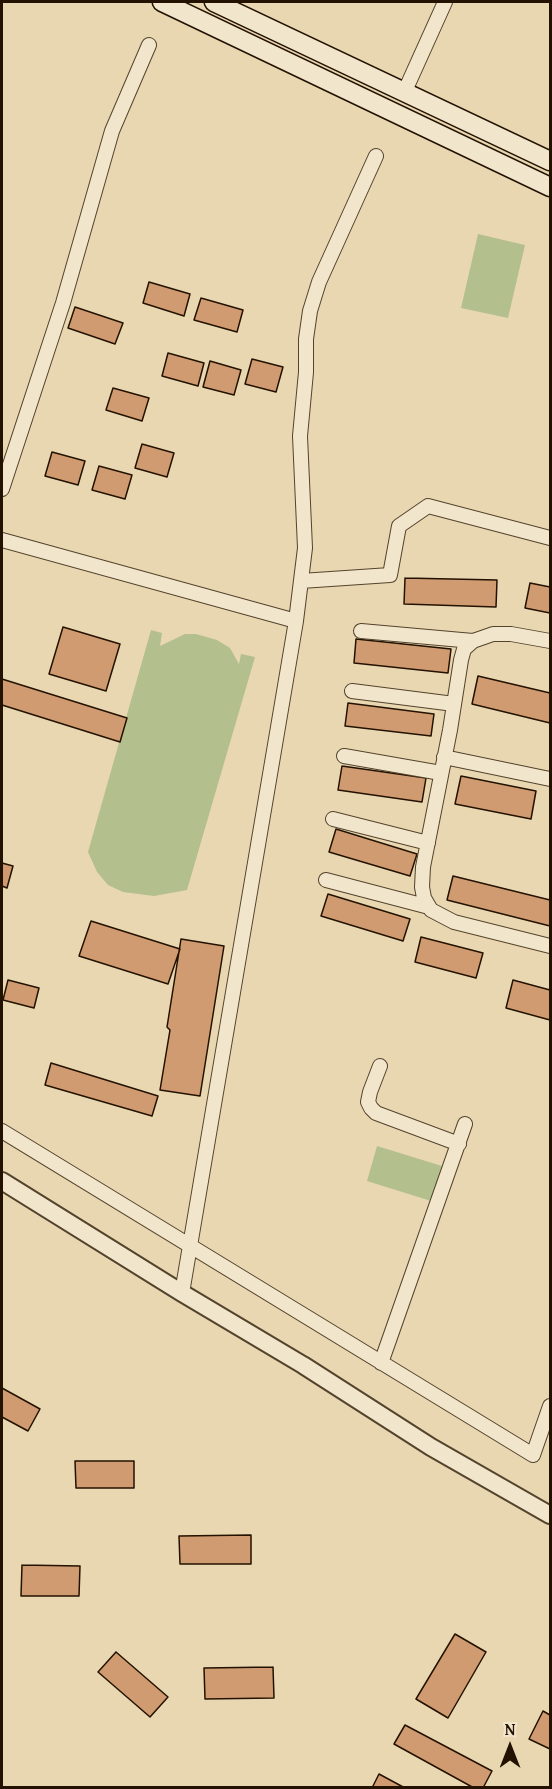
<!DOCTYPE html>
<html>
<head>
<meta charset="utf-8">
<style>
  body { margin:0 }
  #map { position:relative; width:552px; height:1789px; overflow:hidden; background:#e9d7b1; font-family:"Gentium Book Plus",serif }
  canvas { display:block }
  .frame { position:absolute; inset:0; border:3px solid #231200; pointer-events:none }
  .north { position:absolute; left:480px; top:1717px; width:60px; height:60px; -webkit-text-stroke:4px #f1e5cc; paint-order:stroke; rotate:0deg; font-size:16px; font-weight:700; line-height:24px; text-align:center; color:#231200 }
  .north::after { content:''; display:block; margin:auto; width:21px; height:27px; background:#231200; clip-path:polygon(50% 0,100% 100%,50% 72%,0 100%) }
</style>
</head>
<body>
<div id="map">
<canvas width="552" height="1789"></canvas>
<div class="frame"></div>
<div class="north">N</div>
</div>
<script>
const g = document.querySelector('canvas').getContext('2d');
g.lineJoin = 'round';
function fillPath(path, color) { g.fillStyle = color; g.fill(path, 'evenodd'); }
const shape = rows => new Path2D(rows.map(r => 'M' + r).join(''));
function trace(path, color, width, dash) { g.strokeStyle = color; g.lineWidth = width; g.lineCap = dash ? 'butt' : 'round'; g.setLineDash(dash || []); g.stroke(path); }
fillPath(shape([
  [478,234,525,245,508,318,461,308],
  [151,630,162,633,160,646,185,634,196,634,217,640,230,648,239,664,241,654,255,657,187,890,154,896,123,892,108,885,97,872,88,852],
  [377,1146,442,1166,431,1201,367,1181]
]), '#b4bf8e');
const building = shape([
  [149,282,190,294,184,316,143,303,149,282],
  [201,298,243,310,237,332,194,320,201,298],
  [75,307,123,323,115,344,68,328,75,307],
  [168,353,204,363,198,386,162,376,168,353],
  [252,359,283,367,276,392,245,384,252,359],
  [210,361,241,370,234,395,203,387,210,361],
  [113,388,149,398,142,421,106,410,113,388],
  [142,444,174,453,167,477,135,468,142,444],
  [52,452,85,461,78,485,45,476,52,452],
  [99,466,132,475,125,499,92,490,99,466],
  [405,578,497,580,496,607,404,604,405,578],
  [530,583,550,587,550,613,525,608,530,583],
  [63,627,120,644,106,691,49,674,63,627],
  [356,639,451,649,448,673,354,663,356,639],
  [478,676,550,693,550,723,472,704,478,676],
  [2,679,127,718,120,742,2,705,2,679],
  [348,703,434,714,431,736,345,726,348,703],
  [342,766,426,778,422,802,338,790,342,766],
  [461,776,536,791,531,819,455,804,461,776],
  [336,829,417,854,410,876,329,852,336,829],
  [2,863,13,866,7,888,2,886,2,863],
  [453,876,550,900,550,926,447,900,453,876],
  [328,894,410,919,403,941,321,916,328,894],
  [91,921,180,949,168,984,79,956,91,921],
  [421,937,483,953,476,978,415,962,421,937],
  [181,939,224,946,200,1096,160,1090,170,1030,167,1027,181,939],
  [8,980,39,988,34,1008,3,1000,8,980],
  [513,980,550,990,550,1020,506,1008,513,980],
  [51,1063,158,1096,152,1116,45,1085,51,1063],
  [2,1388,40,1409,28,1431,2,1417,2,1388],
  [75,1461,134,1461,134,1488,76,1488,75,1461],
  [251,1535,251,1564,180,1564,179,1536,251,1535],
  [22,1565,80,1566,79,1596,21,1596,22,1565],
  [455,1634,486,1652,448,1718,416,1699,455,1634],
  [116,1652,168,1697,150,1717,98,1672,116,1652],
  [273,1667,274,1698,205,1699,204,1668,273,1667],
  [543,1711,550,1715,550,1749,529,1739,543,1711],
  [405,1725,492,1771,483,1788,474,1788,394,1744,405,1725],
  [379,1774,405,1788,372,1788,379,1774]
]);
fillPath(building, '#d09b70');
trace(building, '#231200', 1.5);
const minor = shape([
  [404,93,445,2],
  [2,489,63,303,112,131,149,45],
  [2,540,296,621],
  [301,581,390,575,399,526,428,506,550,538],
  [361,631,473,641],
  [550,641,511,634,493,634,473,641,464,649,461,660,450,730,423,867,422,887,424,898,431,910,454,922,550,946],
  [352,691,454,704],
  [344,756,441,773],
  [444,757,550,779],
  [333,819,428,843],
  [326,880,429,907],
  [380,1066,370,1092,368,1102,371,1108,376,1113,459,1144],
  [2,1131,533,1455,550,1406],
  [182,1293,296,621,305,548,300,436,306,372,306,339,310,311,319,282,376,156],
  [381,1363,465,1124]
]);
const tertiary = shape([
  [2,1181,182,1293,303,1365,431,1447,550,1515]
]);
const secondary = shape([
  [162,2,550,187],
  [214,2,550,161]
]);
trace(minor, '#54432c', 16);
trace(tertiary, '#54432c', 20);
trace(secondary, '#231200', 21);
trace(minor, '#f1e5cc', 14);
trace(tertiary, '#f1e5cc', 16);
trace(secondary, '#f1e5cc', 18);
</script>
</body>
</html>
